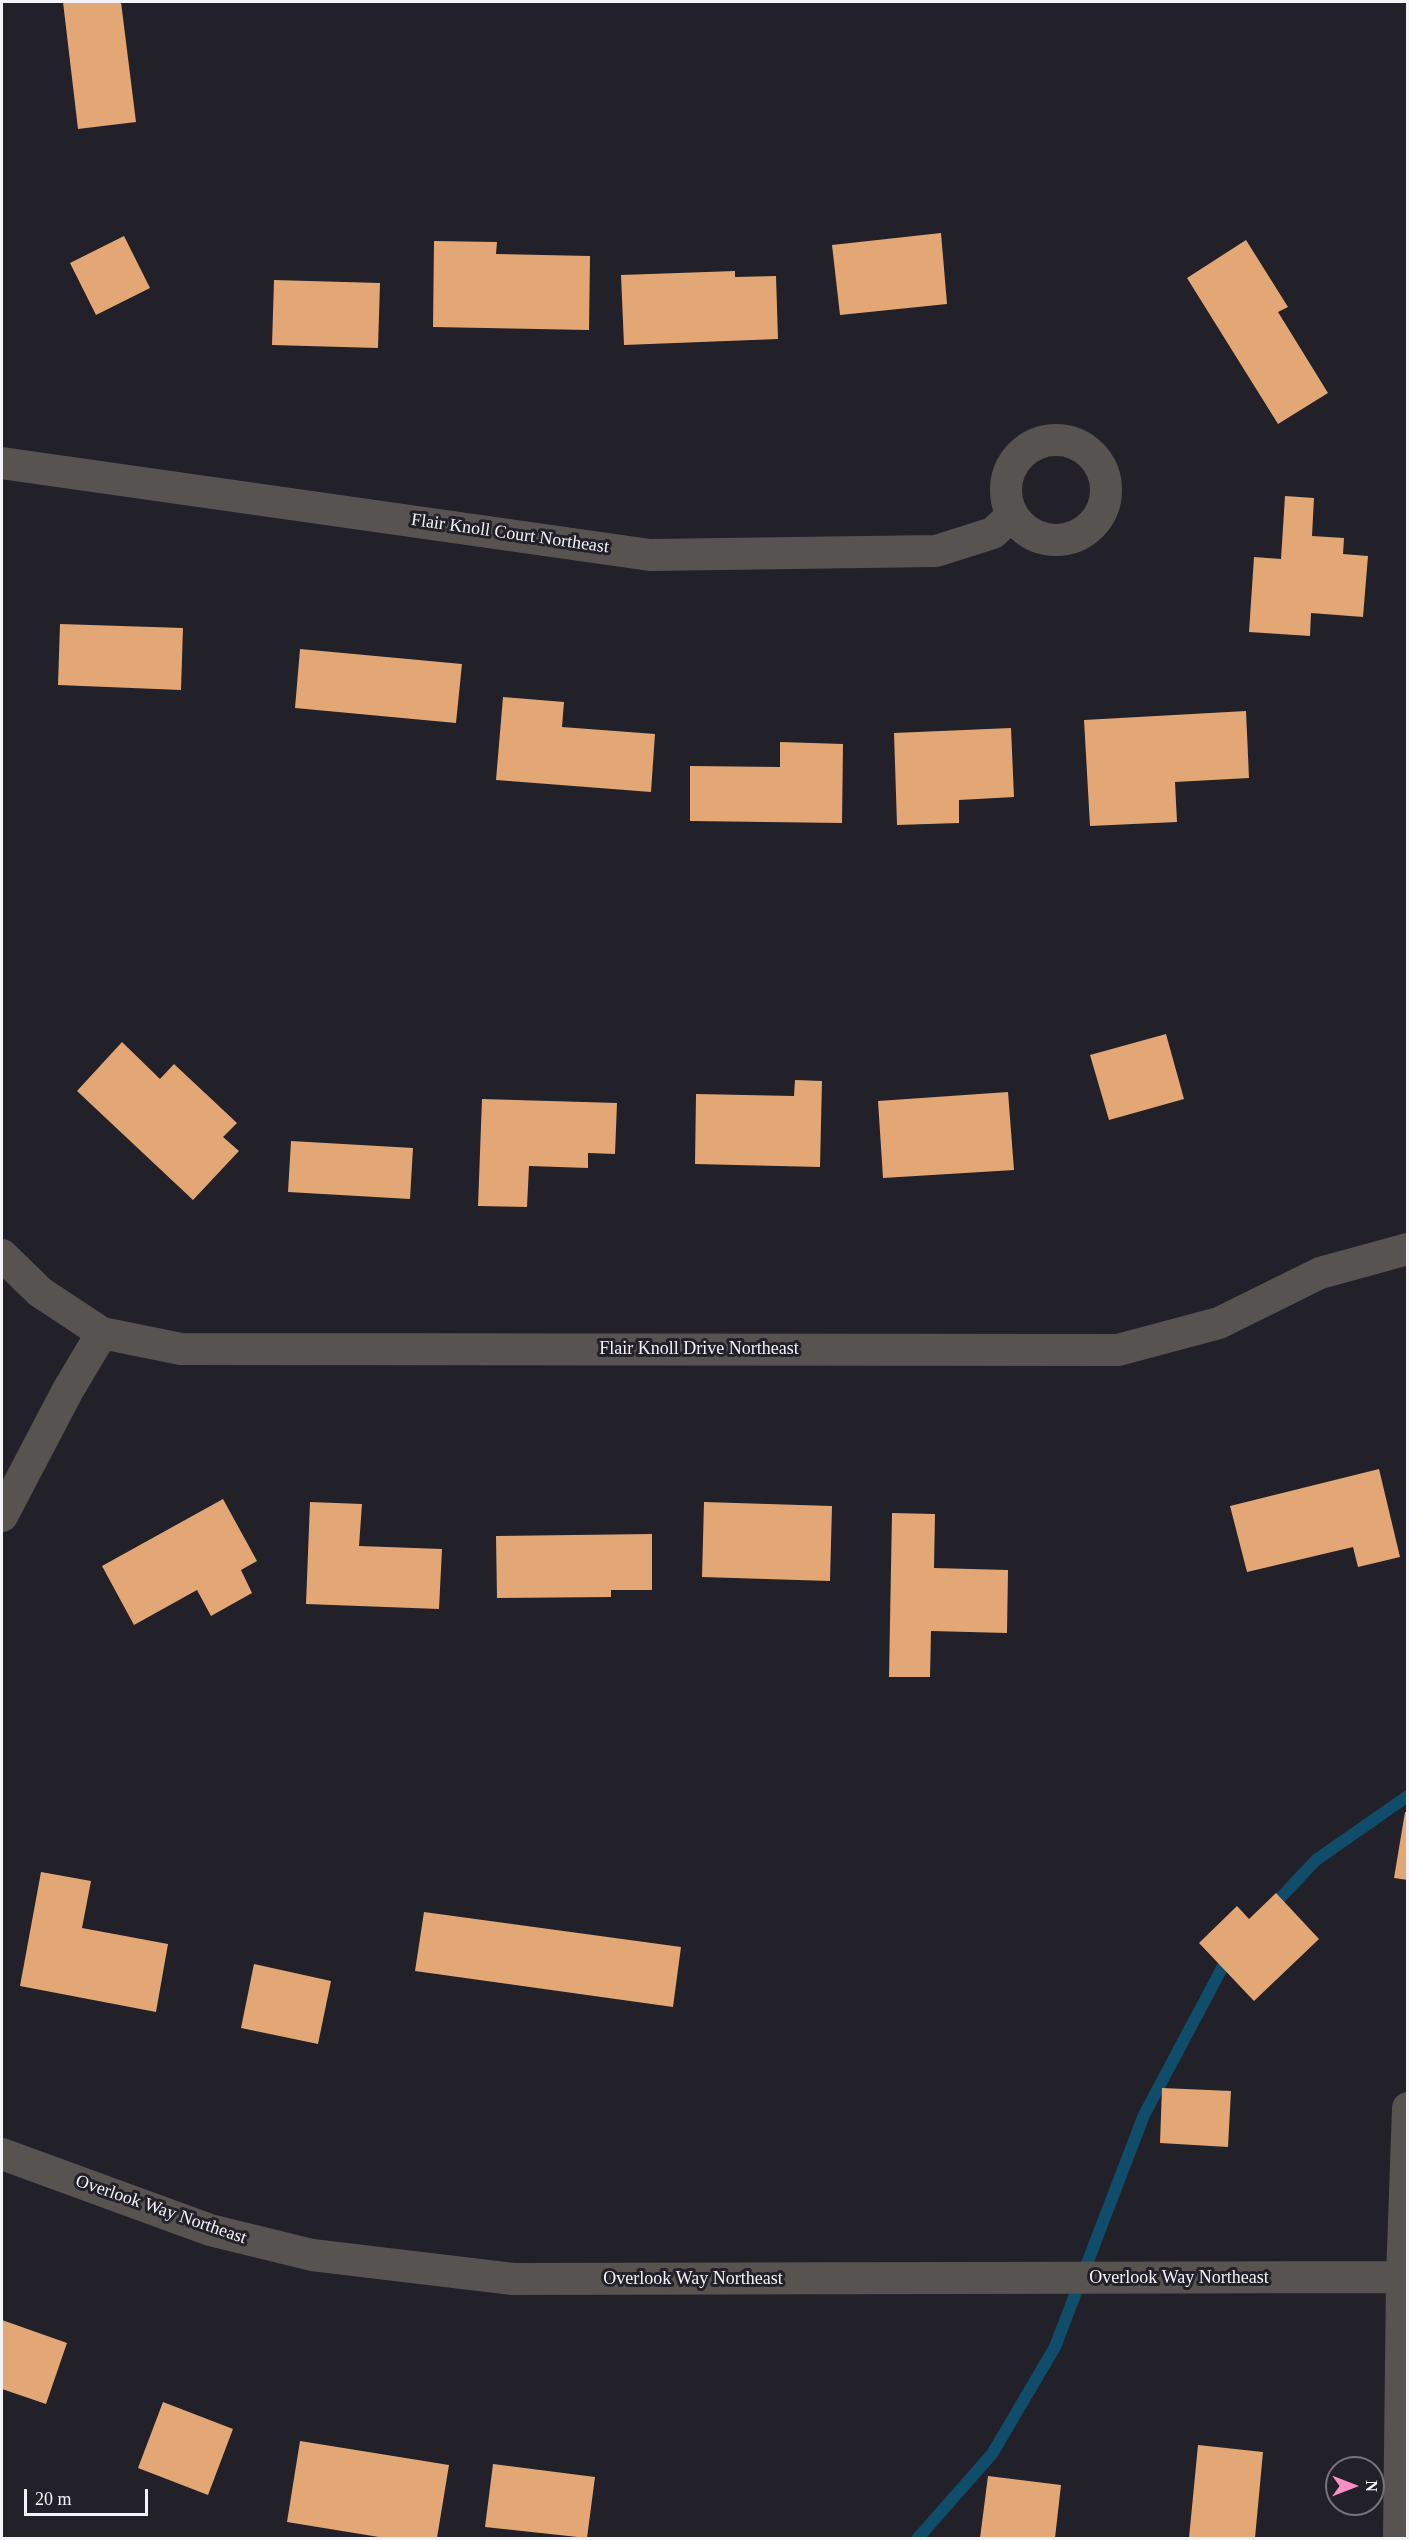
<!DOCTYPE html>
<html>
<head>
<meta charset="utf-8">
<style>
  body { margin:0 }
  #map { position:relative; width:1409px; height:2540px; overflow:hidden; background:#222028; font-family:Georgia,serif }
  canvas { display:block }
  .frame { position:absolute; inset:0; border:3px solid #f4f3f8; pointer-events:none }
  .north { position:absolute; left:1325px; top:2456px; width:60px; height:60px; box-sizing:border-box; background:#222028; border:2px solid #76747b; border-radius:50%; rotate:90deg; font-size:16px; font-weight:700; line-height:24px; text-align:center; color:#f4f3f8 }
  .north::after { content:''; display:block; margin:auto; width:21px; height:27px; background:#fa8fc6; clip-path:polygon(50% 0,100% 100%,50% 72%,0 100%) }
  .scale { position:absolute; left:24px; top:2489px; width:124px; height:27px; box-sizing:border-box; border:3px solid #f4f3f8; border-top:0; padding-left:8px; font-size:18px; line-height:21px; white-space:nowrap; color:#f4f3f8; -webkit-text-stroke:4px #222028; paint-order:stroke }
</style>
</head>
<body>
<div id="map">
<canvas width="1409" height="2540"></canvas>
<div class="frame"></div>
<div class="north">N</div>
<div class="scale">20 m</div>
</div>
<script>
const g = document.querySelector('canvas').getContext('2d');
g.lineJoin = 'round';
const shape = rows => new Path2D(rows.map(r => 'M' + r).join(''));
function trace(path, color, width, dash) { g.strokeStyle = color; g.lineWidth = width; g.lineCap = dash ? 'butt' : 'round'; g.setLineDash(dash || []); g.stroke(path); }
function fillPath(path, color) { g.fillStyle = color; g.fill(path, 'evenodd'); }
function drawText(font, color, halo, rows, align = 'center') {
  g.font = font + ' Georgia,serif'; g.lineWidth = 6; g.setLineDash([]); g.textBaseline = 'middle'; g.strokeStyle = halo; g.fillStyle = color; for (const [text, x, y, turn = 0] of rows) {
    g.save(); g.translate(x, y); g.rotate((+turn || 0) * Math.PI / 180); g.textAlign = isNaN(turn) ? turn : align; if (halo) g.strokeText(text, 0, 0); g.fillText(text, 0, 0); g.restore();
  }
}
trace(shape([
  [1269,1910,1316,1860,1408,1796],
  [918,2538,992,2454,1055,2347,1144,2115,1230,1953]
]), '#0f4d6a', 12);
fillPath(shape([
  [63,2,121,2,136,122,78,129],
  [941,233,947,304,840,315,832,245],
  [124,236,150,288,96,315,70,263],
  [1246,240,1288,307,1278,312,1328,393,1278,424,1187,278],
  [434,241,497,242,496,254,590,256,589,330,433,327],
  [735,271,735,277,776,276,778,339,624,345,621,275],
  [274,280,380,283,378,348,272,345],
  [1285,496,1314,498,1312,536,1344,538,1343,554,1368,556,1363,617,1311,613,1310,636,1249,632,1254,557,1281,559],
  [60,624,183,628,181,690,58,685],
  [300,649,462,664,456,723,295,708],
  [503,697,564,702,562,727,655,734,651,792,496,780],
  [1246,711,1249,778,1175,782,1177,822,1090,826,1084,720],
  [1011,728,1014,797,959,800,959,823,897,825,894,733],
  [780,742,843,744,842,823,690,821,690,766,780,767],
  [1166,1034,1184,1099,1109,1120,1090,1055],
  [122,1042,160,1079,174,1064,237,1123,223,1137,239,1151,193,1200,77,1091],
  [795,1080,822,1081,820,1167,695,1164,696,1094,794,1096],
  [1008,1092,1014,1170,883,1178,878,1101],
  [482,1099,617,1103,615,1154,588,1153,588,1168,529,1166,527,1207,478,1206],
  [291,1141,413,1148,410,1199,288,1192],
  [1379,1469,1400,1557,1358,1567,1353,1547,1247,1572,1230,1506],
  [223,1499,257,1561,241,1570,252,1593,211,1616,197,1590,134,1625,102,1566],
  [310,1502,362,1504,359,1546,442,1549,439,1609,306,1604],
  [704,1502,832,1506,830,1581,702,1577],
  [892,1513,935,1514,934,1568,1008,1570,1007,1633,931,1631,930,1677,889,1677],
  [652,1534,652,1590,611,1590,611,1597,497,1598,496,1536],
  [1405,1812,1408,1813,1408,1880,1394,1878],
  [41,1872,91,1881,82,1928,168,1944,156,2012,20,1986],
  [1276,1893,1319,1939,1254,2001,1199,1943,1237,1906,1249,1919],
  [424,1912,681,1947,673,2007,415,1971],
  [254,1964,331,1981,318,2044,241,2028],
  [1162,2088,1231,2091,1228,2147,1160,2143],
  [2,2320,67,2343,46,2404,2,2389],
  [163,2402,233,2429,208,2495,138,2468],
  [300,2441,449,2465,437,2538,385,2538,287,2522],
  [1198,2445,1263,2452,1255,2538,1189,2538],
  [493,2464,595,2477,587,2538,485,2527],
  [988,2476,1061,2485,1055,2538,980,2538]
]), '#e2a775');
trace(shape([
  '1006 490a50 50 0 1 1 100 0a50 50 0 1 1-100 0Z',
  [2,463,650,555,936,551,993,533,1012,515],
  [2,1255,40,1292,102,1333,181,1349,1118,1350,1219,1323,1320,1273,1408,1249],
  [2,1516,68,1390,102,1333],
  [2,2154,210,2230,312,2255,513,2279,1402,2277],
  [1399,2538,1402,2277,1408,2108]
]), '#575351', 32);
drawText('18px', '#f4f3f8', '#222028', [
  ["Flair Knoll Court Northeast",510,534,8],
  ["Flair Knoll Drive Northeast",699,1349],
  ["Overlook Way Northeast",161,2210,19],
  ["Overlook Way Northeast",1179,2278],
  ["Overlook Way Northeast",693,2279]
]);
</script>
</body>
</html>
